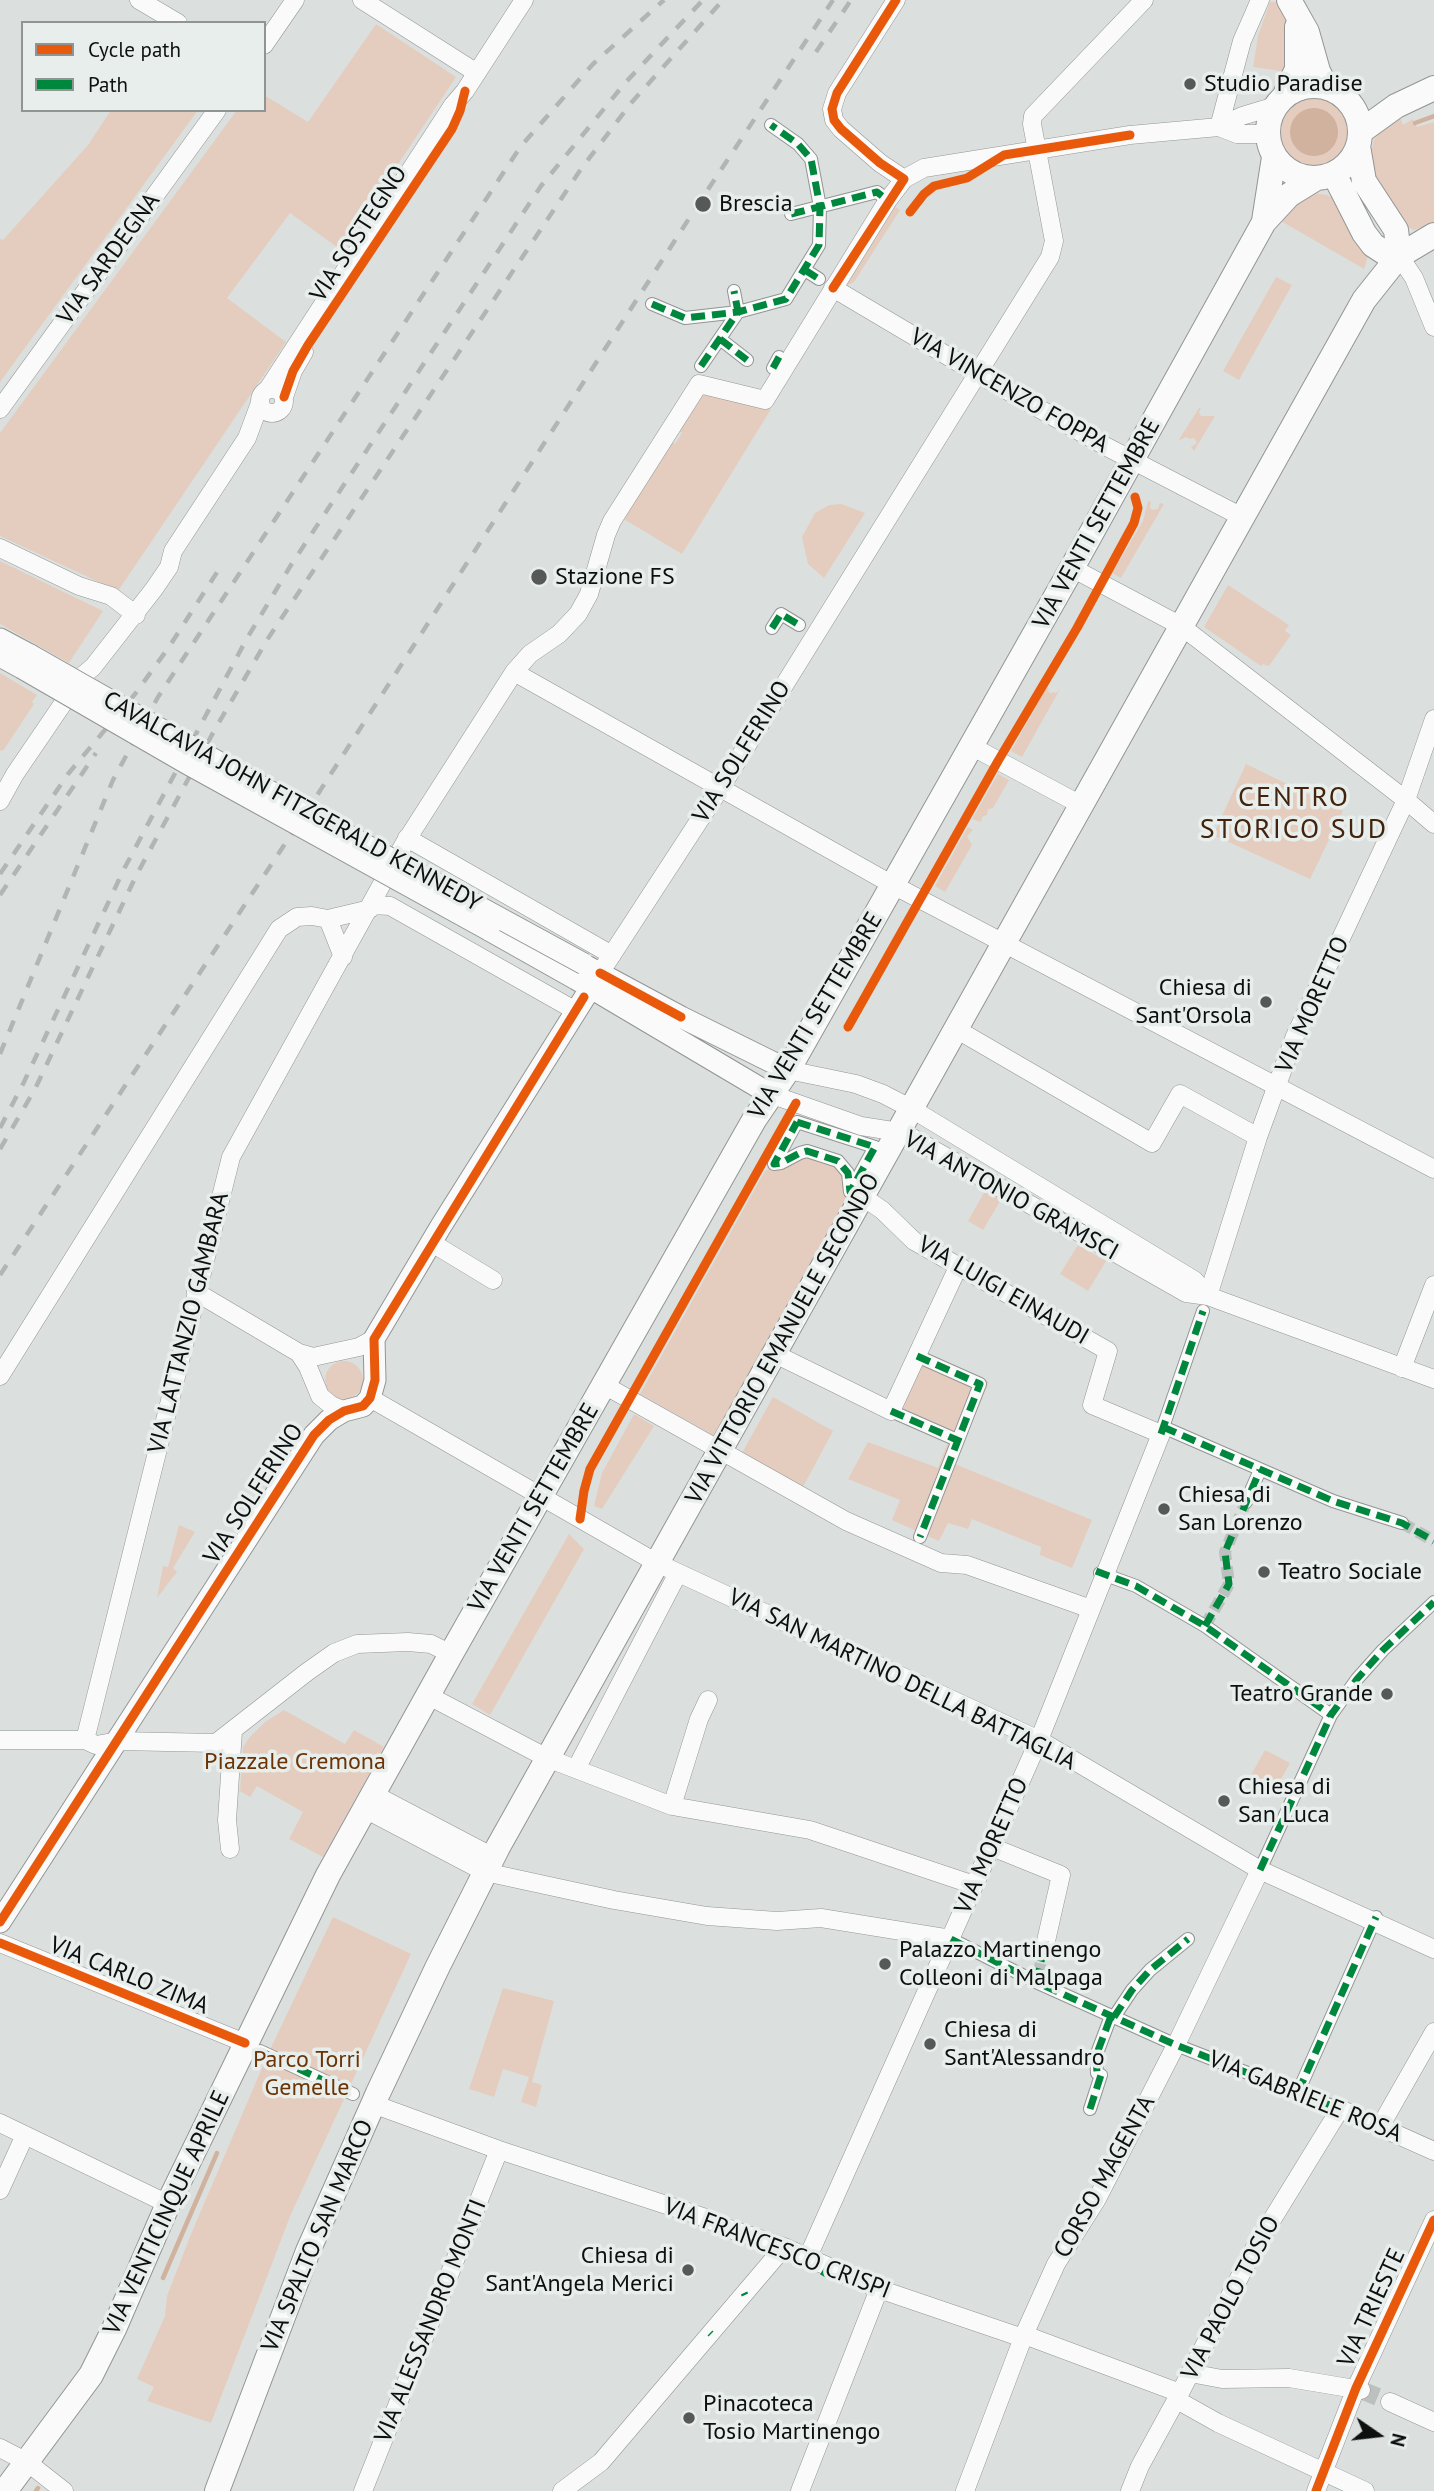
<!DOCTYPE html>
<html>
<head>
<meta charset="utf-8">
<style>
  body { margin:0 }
  #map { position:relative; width:1434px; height:2491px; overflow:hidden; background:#dbe0de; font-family:"PT Sans",sans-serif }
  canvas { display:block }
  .legend { position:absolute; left:21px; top:21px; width:245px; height:91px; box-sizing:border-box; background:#e7eeec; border:2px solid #909594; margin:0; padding:9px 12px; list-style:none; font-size:21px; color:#0e100f }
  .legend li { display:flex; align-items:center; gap:14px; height:35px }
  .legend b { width:35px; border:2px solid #909594 }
  .north { position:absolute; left:1343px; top:2400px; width:70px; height:70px; -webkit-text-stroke:5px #e7eeec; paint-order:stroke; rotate:104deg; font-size:19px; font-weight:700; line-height:28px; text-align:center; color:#0e100f }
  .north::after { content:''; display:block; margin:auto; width:24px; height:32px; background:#0e100f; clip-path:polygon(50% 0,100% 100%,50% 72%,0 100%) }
</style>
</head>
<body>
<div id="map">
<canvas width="1434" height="2491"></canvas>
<ul class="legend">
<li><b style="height:9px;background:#e8590c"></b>Cycle path</li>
<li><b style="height:9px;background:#00873e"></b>Path</li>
</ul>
<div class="north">N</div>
</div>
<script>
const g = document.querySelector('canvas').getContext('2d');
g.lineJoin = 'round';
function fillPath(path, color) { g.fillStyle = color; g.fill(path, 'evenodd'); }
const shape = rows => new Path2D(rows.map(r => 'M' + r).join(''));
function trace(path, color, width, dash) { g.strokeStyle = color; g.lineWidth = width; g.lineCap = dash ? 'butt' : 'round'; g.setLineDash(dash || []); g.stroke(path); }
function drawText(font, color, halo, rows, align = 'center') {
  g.font = font + ' "PT Sans",sans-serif'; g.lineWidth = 7; g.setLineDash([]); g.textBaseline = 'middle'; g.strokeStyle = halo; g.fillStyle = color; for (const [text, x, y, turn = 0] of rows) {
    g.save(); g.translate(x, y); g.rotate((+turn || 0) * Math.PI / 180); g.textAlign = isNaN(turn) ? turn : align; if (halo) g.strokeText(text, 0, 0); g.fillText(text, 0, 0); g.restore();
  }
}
fillPath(shape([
  [1270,2,1280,2,1289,15,1287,72,1253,67,1258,36],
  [376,24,456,77,341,250,290,213,227,298,286,342,118,591,0,536,0,433,237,110,264,110,264,95,308,122],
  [1311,96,1330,100,1338,105,1344,113,1350,131,1349,141,1339,158,1322,167,1312,167,1294,161,1281,146,1279,137,1281,118,1286,109,1302,98],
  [111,110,198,110,0,382,0,239,3,240,88,145],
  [1400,117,1403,125,1413,119,1417,127,1434,122,1434,222,1414,230,1408,227,1377,183,1372,169,1371,153,1374,140,1379,130],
  [1313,193,1327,195,1335,199,1369,253,1364,269,1281,221,1293,203],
  [895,207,900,210,854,282,848,285,847,283,850,277],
  [1276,277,1292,285,1239,380,1223,371],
  [703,391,771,409,682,554,622,518,671,441,675,444,682,433,678,430],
  [1199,408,1201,409,1199,412,1201,416,1215,416,1194,451,1191,447,1197,443,1194,438,1190,439,1186,437,1178,441],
  [1148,501,1151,502,1150,507,1152,510,1158,509,1160,503,1164,504,1121,578,1112,573,1143,521],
  [841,504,865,513,824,578,808,564,802,537,815,513,829,505],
  [0,561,103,611,69,663,0,624],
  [1228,585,1289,625,1285,631,1291,635,1269,666,1263,664,1261,666,1204,627],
  [0,673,37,695,32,702,34,704,3,751,0,750],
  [1047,687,1049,689,1047,693,1050,691,1050,694,1053,692,1056,693,1060,689,1022,757,1011,751],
  [1246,764,1343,811,1310,879,1213,835],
  [998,774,1009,780,993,808,988,809,987,815,982,817,981,822,972,819],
  [968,827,973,830,967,836,972,845,945,892,935,886],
  [800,1153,838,1161,850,1199,718,1438,640,1394,765,1171],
  [986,1189,1002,1198,983,1230,968,1221],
  [1078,1245,1106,1261,1088,1291,1060,1274],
  [924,1353,989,1382,955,1464,1092,1520,1072,1568,1040,1555,1041,1547,972,1519,968,1529,948,1523,939,1541,892,1520,900,1500,848,1479,868,1442,938,1468,948,1442,893,1418],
  '325 1380a19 19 0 1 1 38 0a19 19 0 1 1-38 0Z',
  [773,1397,833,1431,803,1487,742,1453],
  [634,1414,654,1426,602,1509,594,1506,602,1473],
  [179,1525,195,1532,173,1568,177,1572,157,1598,163,1566,168,1567],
  [569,1534,584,1549,490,1715,472,1704],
  [284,1710,345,1744,354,1730,384,1747,323,1857,289,1839,303,1812,257,1786,250,1797,240,1791,243,1747,249,1738,265,1722],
  [1265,1750,1290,1763,1276,1788,1251,1775],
  [333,1917,411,1954,291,2214,211,2423,147,2401,154,2387,137,2379,165,2316,167,2296,191,2234,268,2054],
  [503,1988,554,2001,532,2082,542,2085,536,2107,521,2102,529,2077,503,2069,494,2097,469,2089]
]), '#e4cdbe');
fillPath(shape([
  '1290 132a24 24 0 1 1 48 0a24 24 0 1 1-48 0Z'
]), '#d0b29e');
trace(shape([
  [1415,123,1434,116],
  [163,2278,217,2153],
  [36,2491,38,2488]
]), '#d0b29e', 4.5);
trace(shape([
  [1402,1523,1434,1541],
  [1205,1626,1229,1584,1225,1552,1246,1502],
  [1038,1975,1046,1941]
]), '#bcc1bf', 12, [12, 6]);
trace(shape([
  [1361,2390,1390,2402]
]), '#bcc1bf', 18, [18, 9]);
const pedestrian = shape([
  [791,214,877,192,882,196],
  [805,270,819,279],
  [652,304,685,318,738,312,786,299,819,245,820,207,811,159,798,144,771,125],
  [720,339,747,360],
  [701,366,738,312,734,291],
  [773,368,779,357],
  [772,628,781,614,799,625],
  [797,1122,875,1147,850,1192,848,1173,838,1161,807,1151,800,1153,781,1163,774,1164,797,1122],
  [917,1356,980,1384,920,1537],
  [891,1411,957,1440],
  [1163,1427,1333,1501,1402,1523],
  [1161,1433,1203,1311],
  [1246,1502,1260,1470],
  [1100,1573,1136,1586,1205,1626,1331,1715],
  [1260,1870,1331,1715,1357,1679,1383,1650,1434,1602],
  [951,1939,1036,1982,1176,2045,1340,2109],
  [1114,2017,1132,1990,1150,1970,1188,1939],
  [260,2051,353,2094],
  [1298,2092,1376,1917],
  [1090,2109,1101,2075,1097,2073,1096,2056,1111,2016]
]);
const minor = shape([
  [139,0,178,23],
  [362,0,477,73],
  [896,0,837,93,832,109,834,120,841,129,880,163,904,179],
  [264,45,295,0],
  [1219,127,1242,41,1260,0],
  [1219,127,1237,134,1267,134],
  [1396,260,1406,266,1414,278,1434,327],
  [833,288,978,374,1107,447,1242,517],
  [268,389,453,105,465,91,524,0],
  '260 401a12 12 0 1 1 24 0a12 12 0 1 1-24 0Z',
  [284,397,293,371,304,352],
  [0,409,217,110],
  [0,548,79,586,111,596,136,615],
  [1072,568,1181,626,1406,800,1434,824],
  [514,672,893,885,1434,1169],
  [971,746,1081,805],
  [0,801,15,774,81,677,93,667,154,589,169,567,173,551,247,438,260,403],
  [407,838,612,955],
  [372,905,390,906,576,1011],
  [328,919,343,957],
  [600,973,721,787,1050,257,1054,241,1032,124,1033,116,1144,0],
  [956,1029,1152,1143,1180,1094,1258,1137],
  [788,1070,856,1084,883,1094,912,1109,1194,1280,1208,1296],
  [770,1094,861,1126,899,1132,911,1137,1186,1293,1208,1296,1434,1379],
  [432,1243,493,1280],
  [196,1292,299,1353,313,1357,359,1347,374,1339],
  [1208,1296,1258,1137,1295,1036,1406,800,1434,719],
  [299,1353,308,1367,320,1396,331,1405,344,1411],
  [775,1354,891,1411,959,1265],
  [1402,1368,1434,1285],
  [0,1376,279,929,297,917,312,916,328,919,370,909],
  [604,1385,846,1521,941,1563,967,1565,1091,1609],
  [370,1398,657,1563,1039,1740,1260,1870,1434,1949],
  [429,1696,547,1758,672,1806,810,1830,974,1885],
  [0,1740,85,1740,96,1745,118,1741,216,1743,307,1672,334,1653,357,1644,408,1642,431,1644,451,1654],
  [85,1740,231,1157,404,844,514,672,530,654,559,634,578,614,589,594,606,535,612,521,699,384,765,400,888,200,904,179,924,168,1130,135,1219,127,1242,116,1275,106],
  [576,1769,678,1573],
  [373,1794,493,1857],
  [672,1806,699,1719,708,1700],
  [365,1809,485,1872,614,1900,707,1916,777,1921,821,1918,951,1939],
  [992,1847,1061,1875,1046,1941],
  [230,1849,227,1820,233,1731],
  [0,1943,245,2043],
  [373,2104,499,2150,706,2218,727,2228,784,2247,879,2289,1017,2336,1030,2337,1180,2393],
  [0,2123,168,2204],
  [1381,2125,1434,2032],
  [0,2190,25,2135],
  [805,2258,811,2250,1039,1740,1161,1434,1092,1405,1108,1351,914,1241,882,1210,863,1197],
  [1190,2373,1222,2379,1289,2378,1361,2390],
  [1177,2400,1218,2423,1365,2491],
  [1390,2402,1434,2422],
  [0,2448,27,2462,64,2491],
  [363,2491,499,2150],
  [562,2491,601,2462,784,2247],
  [800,2491,879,2289],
  [965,2491,1024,2335,1056,2264,1097,2199,1176,2045,1260,1870],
  [1130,2491,1140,2466,1180,2393,1254,2249,1340,2109,1434,2151],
  [1316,2491,1356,2388,1434,2220]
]);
const tertiary = shape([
  [0,639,30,655],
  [0,656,22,668],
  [489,930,576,979,770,1094],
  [588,967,681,1017,788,1070],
  [0,1922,314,1435,329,1420,344,1411,363,1406,370,1398,375,1380,374,1339,441,1226,600,973]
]);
const secondary = shape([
  [1289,0,1307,32,1318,71,1326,87],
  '1268 132a46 46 0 1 1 92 0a46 46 0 1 1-92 0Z',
  [1285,95,1297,69,1297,27],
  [1360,132,1396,106,1434,88],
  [1358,146,1364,181,1396,230,1399,256],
  [1334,174,1364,233,1373,245,1396,260],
  [1264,221,1274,157],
  [5,2491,91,2375,114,2329,168,2204,328,1875,451,1654,754,1120,788,1070,1072,568,1264,222,1289,195,1315,179],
  [217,2491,308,2251,378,2093,438,1966,498,1847,1364,300,1399,256,1434,235]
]);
trace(pedestrian, '#929594', 14);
trace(minor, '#929594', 19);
trace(tertiary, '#929594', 23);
trace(secondary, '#929594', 26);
trace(pedestrian, '#fafafa', 12);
trace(minor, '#fafafa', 18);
trace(tertiary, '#fafafa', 21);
trace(secondary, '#fafafa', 24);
trace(shape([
  [816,52,851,0],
  [0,874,68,774,135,694,169,647,221,566],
  [0,895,96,753],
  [0,1054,113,780,158,697,521,146,593,64,664,0],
  [0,1128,24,1082,124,869,246,640,291,565,541,186,625,83,703,0],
  [0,1149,35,1089,136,876,214,731,267,640,581,169,632,102,723,0],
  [0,1275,316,797,701,200,833,0]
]), '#b3b5b4', 4.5, [12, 12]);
const tertiaryBridge = shape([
  [30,655,334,828,584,964],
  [22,668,188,764,489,930]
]);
trace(tertiaryBridge, '#929594', 23, []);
trace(tertiaryBridge, '#fafafa', 21);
trace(shape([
  [791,214,877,192,882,196],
  [805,270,819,279],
  [652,304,685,318,738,312,786,299,819,245,820,207,811,159,798,144,771,125],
  [720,339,747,360],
  [701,366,738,312,734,291],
  [773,368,779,357],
  [772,628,781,614,799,625],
  [797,1122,875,1147,850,1192,848,1173,838,1161,807,1151,800,1153,781,1163,774,1164,797,1122],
  [917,1356,980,1384,920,1537],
  [891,1411,957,1440],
  [1163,1427,1333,1501,1402,1523,1434,1541],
  [1161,1434,1203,1311],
  [1096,1571,1136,1586,1205,1626,1331,1715],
  [1205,1626,1229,1584,1225,1552,1260,1470],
  [1260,1870,1331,1715,1357,1679,1383,1650,1434,1602],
  [951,1939,1036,1982,1176,2045,1340,2109],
  [1036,1982,1046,1941],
  [1114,2017,1132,1990,1150,1970,1188,1939],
  [260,2051,353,2094],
  [1298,2092,1376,1917],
  [1090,2109,1101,2075,1097,2073,1096,2056,1111,2016],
  [823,2276,828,2268],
  [744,2293,745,2295],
  [710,2333,711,2334]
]), '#00873e', 7, [14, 7]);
trace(shape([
  [910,212,924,194,934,186,967,178,1004,155,1130,135],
  [833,288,904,179,880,163,841,129,834,120,832,109,837,93,896,0],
  [284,397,293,371,308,345,452,129,460,111,465,91],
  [600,973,681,1017],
  [848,1027,998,761,1077,628,1134,523,1138,508,1135,497],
  [580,1519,584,1491,590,1469,796,1103],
  [0,1922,314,1435,329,1420,344,1411,363,1406,370,1398,375,1380,374,1339,584,997],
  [0,1943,245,2043],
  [1316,2491,1356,2388,1434,2220]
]), '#e8590c', 9);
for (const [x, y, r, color] of [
  [1190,84,7,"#565957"],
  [703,204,9,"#565957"],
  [539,577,9,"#565957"],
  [1266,1002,7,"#565957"],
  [1164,1509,7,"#565957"],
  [1264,1572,7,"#565957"],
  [1387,1694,7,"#565957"],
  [1224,1801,7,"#565957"],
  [885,1964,7,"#565957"],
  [930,2044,7,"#565957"],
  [688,2270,7,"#565957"],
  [689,2418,7,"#565957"]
]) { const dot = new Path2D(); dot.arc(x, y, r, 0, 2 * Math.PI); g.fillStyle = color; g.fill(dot); trace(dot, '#e7eeec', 2.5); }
drawText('24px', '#0e100f', '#e7eeec', [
  ["Studio Paradise",1204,84],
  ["Brescia",719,204],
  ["Stazione FS",555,577],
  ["Chiesa di",1252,988,"right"],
  ["Sant'Orsola",1252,1016,"right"],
  ["Chiesa di",1178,1495],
  ["San Lorenzo",1178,1523],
  ["Teatro Sociale",1278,1572],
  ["Teatro Grande",1373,1694,"right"],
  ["Chiesa di",1238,1787],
  ["San Luca",1238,1815],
  ["Palazzo Martinengo",899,1950],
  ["Colleoni di Malpaga",899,1978],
  ["Chiesa di",944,2030],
  ["Sant'Alessandro",944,2058],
  ["Chiesa di",674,2256,"right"],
  ["Sant'Angela Merici",674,2284,"right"],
  ["Pinacoteca",703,2404],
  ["Tosio Martinengo",703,2432]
], 'left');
drawText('24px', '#0e100f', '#e7eeec', [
  ["VIA SOSTEGNO",359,234,-57],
  ["VIA SARDEGNA",109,259,-54],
  ["VIA VINCENZO FOPPA",1009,391,30],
  ["VIA VENTI SETTEMBRE",1097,524,-61],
  ["VIA SOLFERINO",742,752,-58],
  ["CAVALCAVIA JOHN FITZGERALD KENNEDY",292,802,29],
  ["VIA MORETTO",1313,1005,-66],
  ["VIA VENTI SETTEMBRE",816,1016,-59],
  ["VIA ANTONIO GRAMSCI",1011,1196,29],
  ["VIA LUIGI EINAUDI",1003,1291,30],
  ["VIA LATTANZIO GAMBARA",189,1323,-76],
  ["VIA VITTORIO EMANUELE SECONDO",783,1339,-61],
  ["VIA SOLFERINO",254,1494,-57],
  ["VIA VENTI SETTEMBRE",534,1508,-60],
  ["VIA SAN MARTINO DELLA BATTAGLIA",902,1680,26],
  ["VIA MORETTO",992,1846,-66],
  ["VIA CARLO ZIMA",129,1976,22],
  ["VIA GABRIELE ROSA",1305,2097,22],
  ["CORSO MAGENTA",1105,2177,-61],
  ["VIA VENTICINQUE APRILE",167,2213,-65],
  ["VIA SPALTO SAN MARCO",318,2236,-67],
  ["VIA FRANCESCO CRISPI",777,2249,21],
  ["VIA PAOLO TOSIO",1231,2298,-62],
  ["VIA TRIESTE",1372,2308,-65],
  ["VIA ALESSANDRO MONTI",431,2321,-68]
]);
drawText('24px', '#6b3305', '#e7eeec', [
  ["Piazzale Cremona",295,1762],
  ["Parco Torri",307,2060],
  ["Gemelle",307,2088]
]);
g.letterSpacing = '2px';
drawText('28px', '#43230c', '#e7eeec', [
  ["CENTRO",1294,798],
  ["STORICO SUD",1294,830]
]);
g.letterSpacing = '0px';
</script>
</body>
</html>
